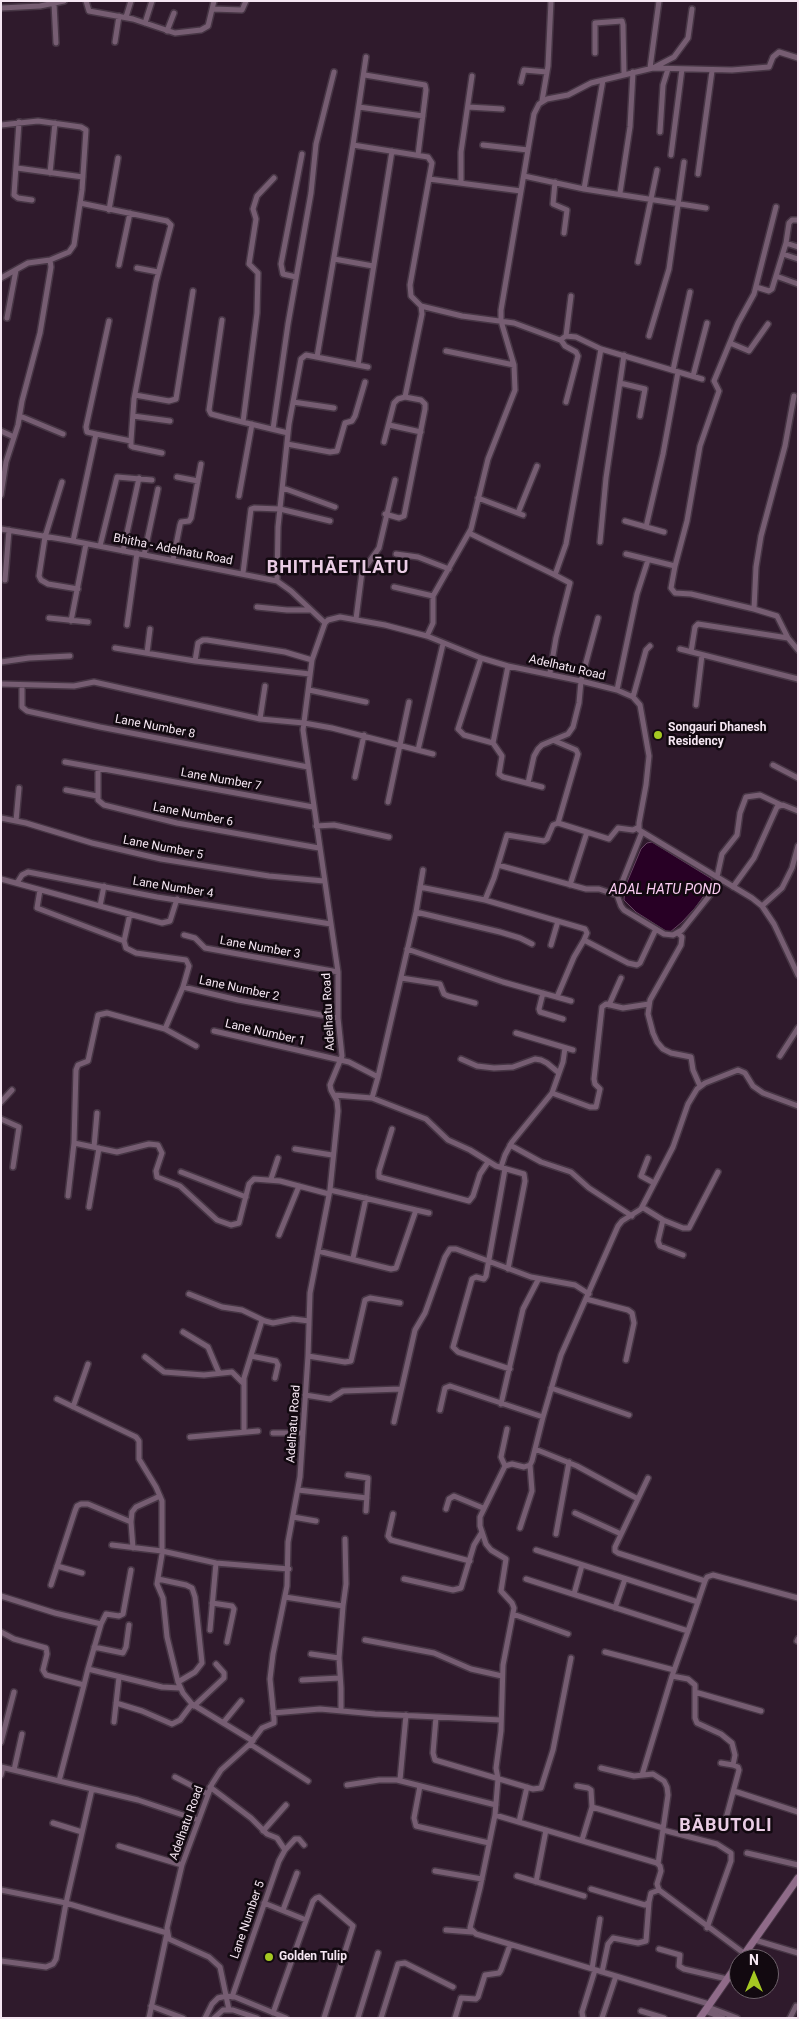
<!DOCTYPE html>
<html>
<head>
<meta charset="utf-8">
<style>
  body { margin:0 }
  #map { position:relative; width:799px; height:2019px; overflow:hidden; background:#2f1a2c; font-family:Roboto,sans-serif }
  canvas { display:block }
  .frame { position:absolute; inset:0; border:2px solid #f5e6f2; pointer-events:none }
  .north { position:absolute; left:729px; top:1949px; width:50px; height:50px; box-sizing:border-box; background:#120910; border:1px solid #6d616a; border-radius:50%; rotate:0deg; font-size:14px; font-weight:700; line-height:20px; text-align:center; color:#f5e6f2 }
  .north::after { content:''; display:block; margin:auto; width:18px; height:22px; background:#a5c822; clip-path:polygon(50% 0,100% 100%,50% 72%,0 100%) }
</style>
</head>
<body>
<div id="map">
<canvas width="799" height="2019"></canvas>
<div class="frame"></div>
<div class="north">N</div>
</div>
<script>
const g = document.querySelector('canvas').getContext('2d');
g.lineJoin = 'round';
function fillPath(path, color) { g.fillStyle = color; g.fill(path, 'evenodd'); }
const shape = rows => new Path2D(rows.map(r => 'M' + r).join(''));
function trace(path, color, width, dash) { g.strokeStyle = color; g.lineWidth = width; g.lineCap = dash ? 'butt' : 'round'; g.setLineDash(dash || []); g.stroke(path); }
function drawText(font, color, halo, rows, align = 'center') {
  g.font = font + ' Roboto,sans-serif'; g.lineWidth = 5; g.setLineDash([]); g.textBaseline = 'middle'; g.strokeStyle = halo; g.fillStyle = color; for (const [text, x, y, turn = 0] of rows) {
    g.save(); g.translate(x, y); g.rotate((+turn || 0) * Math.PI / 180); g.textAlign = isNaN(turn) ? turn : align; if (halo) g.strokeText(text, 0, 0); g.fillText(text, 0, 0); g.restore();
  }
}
const water = shape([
  [652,842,712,879,711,886,695,908,682,922,669,933,636,912,624,900,625,887,641,849,647,843,652,842]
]);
fillPath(water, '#280025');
trace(water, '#664562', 1);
const minor = shape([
  [86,1,89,11,133,19,175,33,201,30,208,26,214,1],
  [54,3,56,43],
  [1,8,40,6,64,1],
  [212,9,242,10,246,1],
  [126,17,131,1],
  [145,23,152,1],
  [167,31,174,13],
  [115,42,119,16],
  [595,53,595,23,622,21,623,25,624,74],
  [650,68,659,1],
  [653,68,732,70,769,67,773,57,779,52,798,58],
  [365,75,425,85,426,90,418,155],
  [603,80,653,68,674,57,688,38,692,9],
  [521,82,524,70,547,72],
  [542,101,548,66,551,1],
  [359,107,423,116],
  [468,107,502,109],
  [19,122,14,195,18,198,32,200],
  [1,125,38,121,81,127,86,130,82,190,74,245,69,252,50,260],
  [660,132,663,85,668,69],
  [353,145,366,57],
  [483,145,528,150],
  [671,155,682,69],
  [17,168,83,177],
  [50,173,55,123],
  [698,174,712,71],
  [461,182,461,152,472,76],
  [555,182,553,204,567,210,564,233],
  [584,189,706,208],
  [620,193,630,127,633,72],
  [80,203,167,221,171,225,156,282,134,399,131,441],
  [776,207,754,294,738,323,714,381,719,391,700,446,687,521,675,566,671,588,675,593,691,594,754,609,777,616,788,638,798,650],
  [109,210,118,158],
  [786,243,798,247],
  [783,254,798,259],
  [334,259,373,266],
  [638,262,657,170],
  [119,265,130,213],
  [137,268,158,272],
  [776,276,798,284],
  [296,277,283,274,281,264,302,154],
  [1,278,28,263,50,260,51,267,40,333,22,401,18,425,6,462,1,495],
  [756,287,769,291,772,289,786,243,789,223,792,220,798,220],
  [421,306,462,316,514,323,560,340,566,336,576,337,601,349,702,379],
  [7,318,16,270],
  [222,320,209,410,211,414,226,418,288,433],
  [566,336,571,296],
  [649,336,669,269,684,162],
  [561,340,565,346,576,352,578,356,566,402],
  [730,343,749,351,768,324],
  [446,351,514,365],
  [317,357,353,145,428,157,432,163,429,179],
  [358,365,392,151],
  [673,370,690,292],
  [693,376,707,323],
  [620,383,645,389,640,416],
  [135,395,169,401,176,399,193,291],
  [293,402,334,408],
  [20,416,63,434],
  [133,416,170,421],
  [243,422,257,313,258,273,249,264,256,219,253,209,257,196,274,178],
  [389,425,421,432],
  [273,429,288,324,311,193,316,144,334,72],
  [1,431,14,437],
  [96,434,87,432,86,427,109,321],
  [384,442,394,403,398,399,405,397],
  [287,444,330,452,337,451,345,423,352,421,355,416,365,382],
  [177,477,198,481],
  [62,482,45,537,39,576,41,580,48,584,78,589],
  [283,488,335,507],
  [239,496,252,424],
  [478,498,523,515],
  [518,513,537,466],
  [385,514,399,518,404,516,425,409,425,404,421,400,405,397,422,314,421,306,411,296,410,285,429,179,521,191],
  [625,521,664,532],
  [646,527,663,454,678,372],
  [1,529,73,541,277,581,291,591,325,623],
  [469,533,555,575,566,544,601,349],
  [73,541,96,434,131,441,131,446,133,447,162,453],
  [600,542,606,478,624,355],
  [100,546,117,477,152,480],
  [123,551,139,478],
  [396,554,418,557,449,569],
  [626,554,675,566],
  [144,555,158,489],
  [173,560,180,525,181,522,189,521,191,518,201,464],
  [243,573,251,509,254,508,280,509,330,521],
  [5,580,9,530],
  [277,581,278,527,289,424,301,359,306,355,368,367],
  [394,587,433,596],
  [257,607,287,610,310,610],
  [754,609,756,567,761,536,785,446,794,396],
  [49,618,88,622],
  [356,619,362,572,379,548,395,480],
  [71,621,86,544],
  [127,625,137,553],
  [427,636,433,623,433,596,471,529,488,459,515,390,514,365,501,321,501,310,534,114,539,104,547,99,568,95,591,83,603,80,584,189,524,176],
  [115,648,195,661,310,674],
  [680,649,798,679],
  [691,652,695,627,698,624,788,638],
  [147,653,150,629],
  [481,658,458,729,464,735,493,743],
  [195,661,198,643,203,640,207,640,285,652,312,660],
  [1,662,29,658,70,656],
  [508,666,493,743,502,756,499,774,503,777,542,787],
  [550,673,556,638,570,583,555,575],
  [1,684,74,686,94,682,260,719,304,723,332,728,433,754],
  [22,685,22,707,27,711,100,727,308,767],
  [309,690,366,702],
  [617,690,637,594,648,560],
  [633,697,646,650,650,646],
  [696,705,702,655],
  [260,719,265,686],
  [555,741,576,750,578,754,558,823],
  [418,750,443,644],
  [65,762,313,807],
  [773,765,798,778],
  [98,768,98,800,104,805,177,823,319,848],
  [355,777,364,735],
  [528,783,534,756,538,749,542,745,568,734,573,727,579,703,581,681,598,618],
  [66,790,97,796],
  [388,802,409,702],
  [1,818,26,823,92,843,161,859,269,876,324,881],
  [16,821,19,788],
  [316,826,334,825,389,837],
  [498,865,586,889,599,889,617,895,642,832],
  [717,877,722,854,737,835,740,813,746,797,760,795,781,805],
  [1,879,162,923,170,921,177,899],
  [17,883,22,875,28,872,157,897,331,924],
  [570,885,587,832],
  [420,887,485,900,585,929,587,933,584,940],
  [733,887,754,858,777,807,783,805,798,811],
  [40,890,37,908,124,941,130,914],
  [617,895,621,906,624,910,664,934,673,935,682,930,722,880],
  [485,900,494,878,507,835,544,841,547,839,553,825,558,823,609,839,618,828,633,830,639,827],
  [100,906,104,886],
  [762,906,782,888,792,868,798,846],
  [416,912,500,932,520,938,532,944],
  [678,933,682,937,681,945,650,1000,648,1014,653,1033,657,1042,663,1049,671,1053,691,1057,693,1070,700,1086],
  [184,935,195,938,205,948,338,972],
  [124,941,126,948,136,953,186,960,189,966,183,987],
  [551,945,558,921],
  [407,949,503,982,571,1001],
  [401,978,440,984,444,994,448,996,475,1003],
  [543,993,539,1009,540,1012,563,1019],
  [557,997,574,957,584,940,628,963,637,965,640,963,656,929],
  [609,1005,621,978],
  [165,1029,196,1046],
  [214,1031,349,1062,378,1077],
  [516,1033,573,1050],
  [780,1056,798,1028],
  [461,1059,477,1066,494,1068,513,1067,535,1059,541,1060,547,1063,559,1073],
  [552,1093,590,1107,596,1107,600,1089,595,1084,594,1079,602,1007,606,1004,623,1008,649,1004],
  [335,1095,372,1098,426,1119,448,1140,470,1150,496,1166,524,1174,525,1181,508,1269],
  [372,1098,378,1077,416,912,423,870],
  [1,1102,12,1090],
  [1,1119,19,1127,13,1167],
  [392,1129,379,1171,379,1177,383,1178,469,1201,473,1196,480,1174,488,1162],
  [510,1145,541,1162,571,1172,589,1188,632,1216],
  [94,1147,97,1113],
  [295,1149,332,1155],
  [648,1158,641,1176,654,1183],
  [501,1167,505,1155,512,1142,552,1093,563,1062,565,1048],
  [505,1169,486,1276,484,1279,476,1277,472,1279,453,1347,458,1352,510,1369],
  [181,1172,246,1197],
  [271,1179,278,1158],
  [329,1194,280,1181,254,1179,249,1184,239,1223,231,1225,217,1220,180,1186,157,1177,156,1171,162,1153,158,1145,149,1144,117,1152,74,1143,76,1070,78,1065,88,1061,98,1015,107,1013,165,1029,183,987,238,1000,338,1018],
  [68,1196,74,1143],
  [89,1207,99,1148],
  [642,1207,663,1220,658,1241,660,1246,683,1255],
  [416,1210,429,1213],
  [663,1220,683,1228,689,1228,718,1172],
  [279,1235,299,1186],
  [318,1251,391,1269,396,1268,416,1210,330,1190],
  [353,1258,366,1198],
  [189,1294,222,1307,242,1310,265,1321,273,1323,293,1319,309,1321],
  [586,1299,628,1310,632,1313,634,1323,626,1360],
  [183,1332,208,1347,219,1373],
  [251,1356,276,1361,278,1365,275,1378],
  [308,1356,345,1362,351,1361,365,1300,370,1298,400,1303],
  [145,1357,164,1372,204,1375,232,1372,243,1383],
  [551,1388,629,1415],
  [305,1395,330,1399,343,1391,401,1389],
  [57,1399,136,1437,139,1441,139,1459,156,1487,162,1501,162,1554,157,1584,163,1598,167,1637,178,1682,183,1693,192,1704,253,1741],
  [501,1404,523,1309,538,1280],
  [73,1407,88,1364],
  [440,1410,445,1388,450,1386,543,1417],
  [394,1422,415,1330,425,1313,445,1257,450,1249,456,1249,531,1277,575,1285,589,1294],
  [244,1432,244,1378,262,1320],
  [273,1433,303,1433],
  [190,1437,258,1431],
  [535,1449,577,1466,638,1499],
  [505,1466,501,1457,507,1429],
  [348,1475,368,1478,366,1511],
  [648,1478,615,1547,615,1551,618,1553,705,1581],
  [298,1490,367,1498],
  [446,1509,449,1499,454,1496,483,1508],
  [575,1513,621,1534],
  [393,1514,388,1536,391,1540,470,1561],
  [293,1517,316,1521],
  [131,1522,132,1512,136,1507,160,1496],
  [520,1528,532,1491,530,1465],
  [556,1534,569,1462],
  [112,1545,162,1551,216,1563,289,1569],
  [536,1550,698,1602],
  [57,1566,82,1573],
  [158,1579,186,1585,192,1588,195,1597,202,1663,195,1672,178,1682],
  [404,1579,453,1590,461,1588,474,1545,482,1532],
  [526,1579,688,1631,705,1581,707,1577,713,1575,798,1598],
  [51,1585,75,1511,77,1506,81,1504,88,1504,131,1522,133,1548],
  [574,1594,582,1565],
  [1,1596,55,1613,101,1624,88,1669,162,1687,180,1688],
  [285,1597,343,1606,339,1658,341,1688,341,1711],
  [212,1603,232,1606,234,1609,227,1642],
  [343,1606,346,1584,345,1539],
  [615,1608,625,1579],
  [513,1614,568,1634],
  [101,1624,106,1614,119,1616,123,1614,131,1570],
  [210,1630,216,1563],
  [1,1632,14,1639,46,1648,47,1654,43,1670,46,1675,84,1685,88,1669],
  [365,1640,434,1653,471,1669,502,1676],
  [797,1641,798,1639],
  [94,1647,123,1653,126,1647,129,1625],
  [605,1652,674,1670],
  [311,1654,339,1658],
  [672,1676,688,1679,695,1685,695,1718,697,1723,721,1734,732,1743,735,1755,733,1765],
  [302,1680,340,1678],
  [695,1692,761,1711],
  [116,1703,142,1711,172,1724,180,1720,192,1704],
  [194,1706,224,1678,224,1673,216,1664],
  [273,1713,320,1709,375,1714,501,1720],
  [436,1717,433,1753,435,1760,533,1789,541,1788,553,1750,571,1658],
  [114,1722,119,1677],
  [223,1723,241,1701],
  [1,1742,14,1692],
  [250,1744,308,1781],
  [721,1763,733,1765,738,1767,739,1770,724,1826],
  [1,1767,138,1800,198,1820],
  [601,1768,634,1776,653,1774,664,1781,667,1787,668,1795,658,1864],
  [14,1770,22,1734],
  [1,1775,3,1768],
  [642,1775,672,1676,688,1631],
  [175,1777,208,1794],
  [400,1780,406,1715],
  [59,1781,84,1685],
  [347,1785,379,1780,397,1780,496,1805],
  [420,1786,414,1818,416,1826,489,1843],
  [577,1786,588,1788,591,1790,592,1807],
  [210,1787,251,1818,267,1834,277,1838,285,1850],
  [734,1791,798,1812],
  [495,1815,657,1863,660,1866,661,1871,657,1884,659,1890,745,1954],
  [519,1822,527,1787],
  [53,1823,82,1832],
  [663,1830,717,1844,731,1853,731,1861,707,1928],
  [263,1831,286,1805],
  [582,1840,592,1807,663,1828],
  [119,1846,182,1865],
  [747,1853,798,1865],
  [435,1871,482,1879],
  [517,1876,584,1896],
  [536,1882,546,1830],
  [591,1889,645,1905,649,1902,651,1893,659,1890],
  [1,1890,66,1903,92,1789],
  [264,1903,306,1920],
  [283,1910,297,1873],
  [446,1930,472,1932],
  [755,1940,798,1953],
  [659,1949,680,1955,679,1966,684,1969,727,1979],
  [1,1961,46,1967,53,1964,56,1959,66,1903,167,1933,149,2018],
  [592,1969,600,1919],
  [602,1972,608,1944,613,1938,638,1943,646,1941,649,1902],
  [232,1997,279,1861,285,1850,295,1839,299,1839,304,1845],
  [709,2004,476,1934,470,1928,480,1888,495,1815,498,1779,496,1768,501,1731,503,1665,514,1608,512,1603,501,1591,506,1559,491,1550,486,1544,480,1526,480,1517,505,1466,512,1464,524,1467,530,1465,532,1461,543,1417,561,1355,618,1226,622,1221,641,1209,673,1147,688,1104,697,1089,705,1083,738,1070,745,1073,753,1086,763,1093,798,1106],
  [151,2006,183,2018],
  [708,2007,737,2018],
  [229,2010,220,1967,209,1957,169,1939,167,1928,182,1865,212,1784,221,1770,250,1744,262,1728,274,1723,274,1719,270,1679,273,1654,287,1586,288,1542,300,1477,308,1356,310,1293,330,1190,338,1111,337,1101,331,1090,330,1085,342,1056,338,1018,338,972,303,730,312,660,325,623,328,620,340,617,385,625,427,636,481,658,508,666,581,681,617,690,633,697,640,705,649,756,646,785,639,823,639,830,752,898,762,906,774,924,798,975],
  [641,2011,664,2018],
  [705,2011,723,2018],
  [273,2013,313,1901,316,1898,319,1897,353,1926,324,2018],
  [205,2018,212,2004,218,1998,226,1996,235,1997,286,2018],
  [214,2018,223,2010,233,2010,257,2018],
  [358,2018,378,1953],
  [381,2018,398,1964,405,1963,453,1987],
  [455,2018,461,1998,476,1999,478,1997,485,1975,499,1973,501,1970,510,1945],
  [583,2018,582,2012,595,1970],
  [602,2018,616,1976],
  [790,2018,796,2006,798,2007]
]);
const secondary = shape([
  [741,1959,798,1878],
  [700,2018,739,1962]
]);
trace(minor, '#473645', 8);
trace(secondary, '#473645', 9);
trace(minor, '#765d72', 5);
trace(secondary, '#8f6b89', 7);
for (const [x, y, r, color] of [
  [658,735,5,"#a5c822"],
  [269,1957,5,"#a5c822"]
]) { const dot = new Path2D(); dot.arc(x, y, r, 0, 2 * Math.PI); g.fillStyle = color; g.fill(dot); trace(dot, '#120910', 2); }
drawText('12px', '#f5e6f2', '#120910', [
  ["Bhitha - Adelhatu Road",173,550,11],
  ["Adelhatu Road",567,668,13],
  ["Lane Number 8",155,727,11],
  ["Lane Number 7",221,780,10],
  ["Lane Number 6",193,815,11],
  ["Lane Number 5",163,848,11],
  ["Lane Number 4",173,888,9],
  ["Lane Number 3",260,948,10],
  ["Lane Number 2",239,989,12],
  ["Adelhatu Road",329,1012,-93],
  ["Lane Number 1",265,1033,13],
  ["Adelhatu Road",294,1424,-86],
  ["Adelhatu Road",187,1823,-70],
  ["Lane Number 5",248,1920,-71]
]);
drawText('bold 12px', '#f5e6f2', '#120910', [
  ["Songauri Dhanesh",668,728],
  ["Residency",668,742],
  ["Golden Tulip",279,1957]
], 'left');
drawText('italic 14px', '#faccf2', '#120910', [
  ["ADAL HATU POND",665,890]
]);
g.letterSpacing = '1px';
drawText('bold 18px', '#eacde5', '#120910', [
  ["BHITHĀETLĀTU",338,568],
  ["BĀBUTOLI",726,1826]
]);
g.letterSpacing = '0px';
</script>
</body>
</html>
